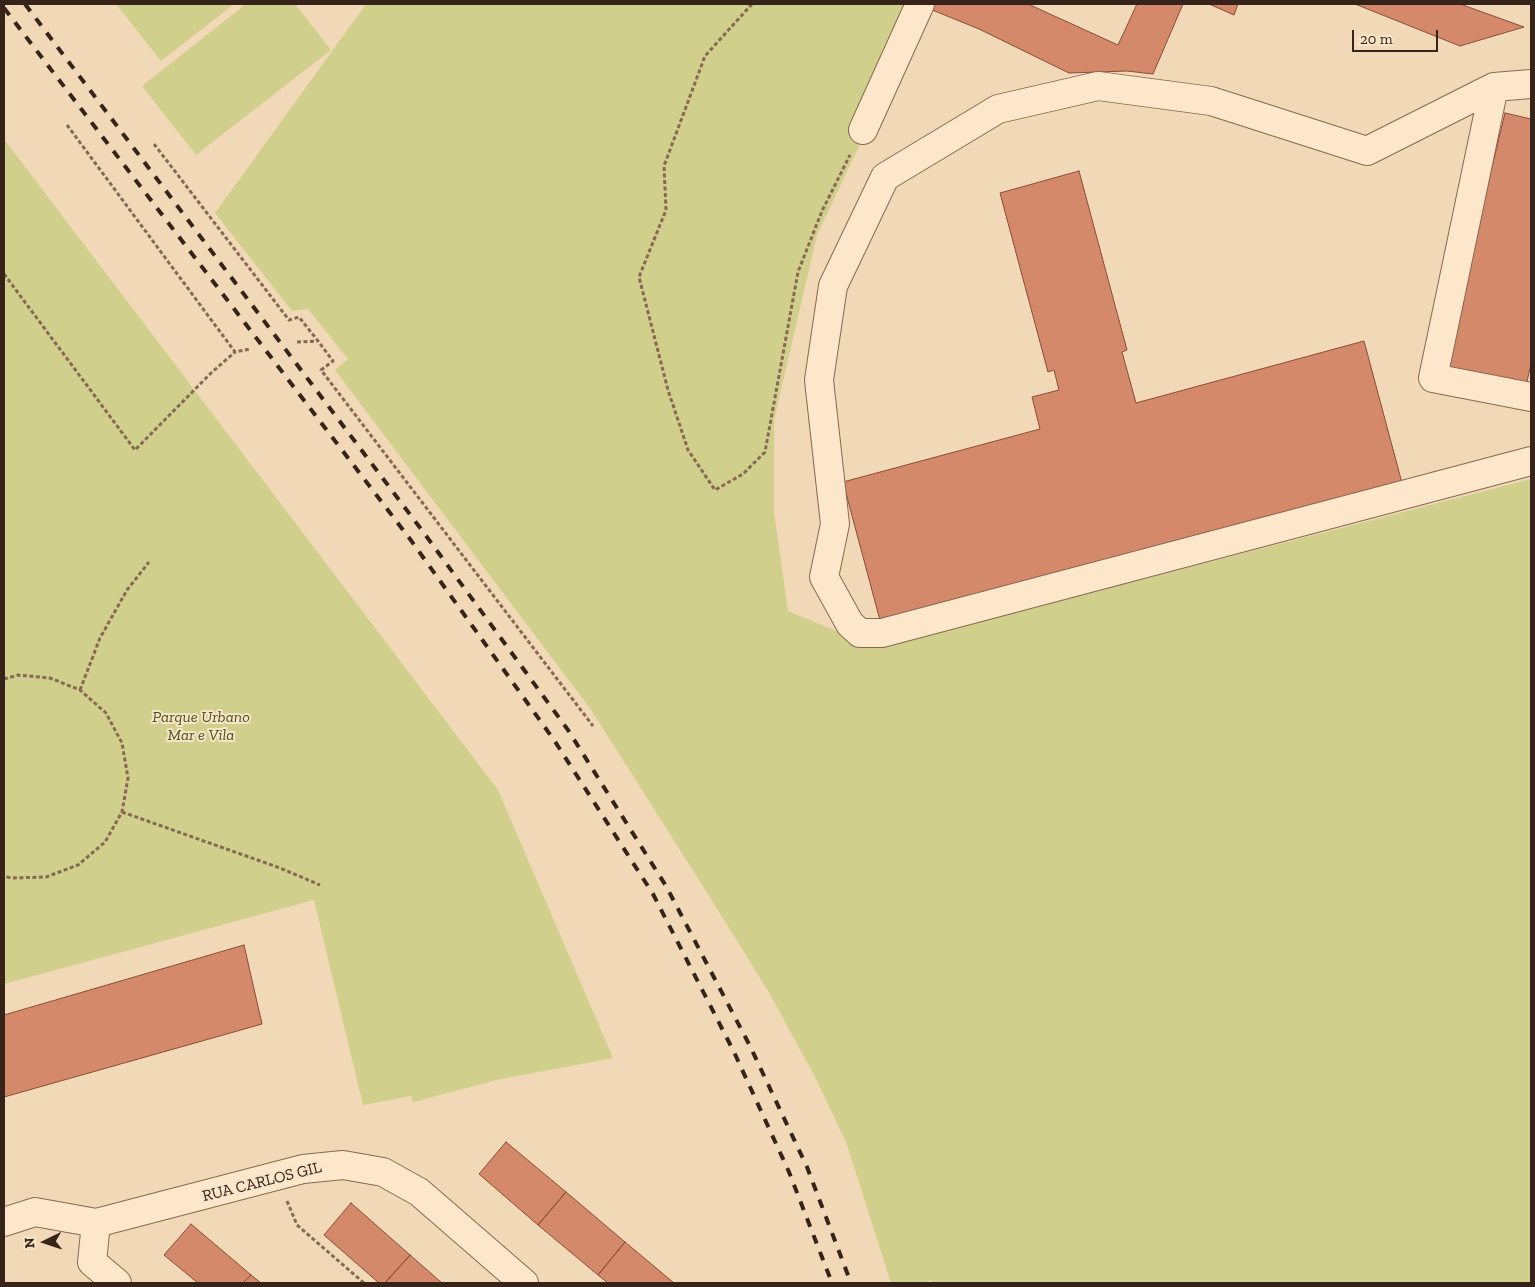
<!DOCTYPE html>
<html>
<head>
<meta charset="utf-8">
<style>
  body { margin:0 }
  #map { position:relative; width:1535px; height:1287px; overflow:hidden; background:#f1d9b8; font-family:"Zilla Slab",serif }
  canvas { display:block }
  .frame { position:absolute; inset:0; border:5px solid #362319; pointer-events:none }
  .north { position:absolute; left:20px; top:1217px; width:50px; height:50px; -webkit-text-stroke:4px #f8e4c8; paint-order:stroke; rotate:266deg; font-size:14px; font-weight:700; line-height:20px; text-align:center; color:#362319 }
  .north::after { content:''; display:block; margin:auto; width:18px; height:22px; background:#362319; clip-path:polygon(50% 0,100% 100%,50% 72%,0 100%) }
  .scale { position:absolute; left:1352px; top:30px; width:86px; height:22px; box-sizing:border-box; border:2px solid #362319; border-top:0; padding-left:6px; font-size:15px; line-height:18px; white-space:nowrap; color:#362319; -webkit-text-stroke:4px #f8e4c8; paint-order:stroke }
</style>
</head>
<body>
<div id="map">
<canvas width="1535" height="1287"></canvas>
<div class="frame"></div>
<div class="north">N</div>
<div class="scale">20 m</div>
</div>
<script>
const g = document.querySelector('canvas').getContext('2d');
g.lineJoin = 'round';
function fillPath(path, color) { g.fillStyle = color; g.fill(path, 'evenodd'); }
const shape = rows => new Path2D(rows.map(r => 'M' + r).join(''));
function trace(path, color, width, dash) { g.strokeStyle = color; g.lineWidth = width; g.lineCap = dash ? 'butt' : 'round'; g.setLineDash(dash || []); g.stroke(path); }
function drawText(font, color, halo, rows, align = 'center') {
  g.font = font + ' "Zilla Slab",serif'; g.lineWidth = 4; g.setLineDash([]); g.textBaseline = 'middle'; g.strokeStyle = halo; g.fillStyle = color; for (const [text, x, y, turn = 0] of rows) {
    g.save(); g.translate(x, y); g.rotate((+turn || 0) * Math.PI / 180); g.textAlign = isNaN(turn) ? turn : align; if (halo) g.strokeText(text, 0, 0); g.fillText(text, 0, 0); g.restore();
  }
}
fillPath(shape([
  [116,4,234,4,161,61],
  [246,4,295,4,331,50,196,155,142,86],
  [366,4,916,4,925,7,817,235,774,420,774,512,788,611,877,648,1531,479,1531,1283,933,1283,931,1280,926,1283,891,1283,846,1142,815,1077,770,994,711,899,592,711,335,370,348,359,308,309,292,311,215,213],
  [4,139,498,790,613,1058,501,1079,413,1102,411,1096,363,1105,314,900,4,984]
]), '#d0cf8c');
const building = shape([
  [926,4,1028,4,1118,45,1137,4,1183,4,1153,74,1127,71,1069,73,979,29,925,7,926,4],
  [1209,4,1238,4,1234,15,1209,4],
  [1355,4,1460,4,1524,27,1460,46,1355,4],
  [1505,113,1531,119,1531,364,1526,386,1444,366,1505,113],
  [1079,171,1127,350,1122,352,1136,403,1364,341,1402,483,881,624,843,482,1040,429,1032,397,1059,390,1054,370,1048,372,1000,193,1079,171],
  [244,945,262,1024,4,1097,4,1015,244,945],
  [506,1142,566,1192,538,1225,479,1174,506,1142],
  [566,1192,625,1242,598,1275,538,1225,566,1192],
  [351,1203,410,1255,385,1283,379,1283,324,1235,351,1203],
  [191,1224,251,1275,243,1283,198,1283,164,1255,191,1224],
  [625,1242,674,1283,608,1283,598,1275,625,1242],
  [410,1255,442,1283,385,1283,410,1255],
  [251,1275,261,1283,243,1283,251,1275]
]);
fillPath(building, '#d3896a');
trace(building, '#8a4c36', 1);
const minor = shape([
  [1531,84,1494,87,1367,151,1211,101,1098,86,998,109,885,177,833,286,819,380,835,524,824,577,850,624,860,633,882,633,1531,461],
  [1494,87,1433,378,1531,397],
  [863,130,920,4],
  [4,1222,35,1212,96,1223],
  [117,1283,92,1262,96,1223,303,1169,343,1165,383,1172,419,1192,524,1283]
]);
trace(minor, '#886852', 30);
trace(shape([
  [752,4,705,56,664,166,666,210,639,277,668,390,688,450,715,490,743,474,765,452,798,272,822,211,850,155],
  [67,125,235,352,250,349],
  [154,144,289,320,299,317,318,341,333,361,321,370,593,726],
  [4,274,135,450,211,373,235,352],
  [297,342,318,341],
  [4,679,18,675,50,678,80,690,106,713,122,743,128,778,122,812,105,842,78,865,46,877,11,878,4,876],
  [80,690,100,638,127,590,149,562],
  [122,812,280,868,320,885],
  [287,1201,297,1225,364,1283]
]), '#886852', 3, [4, 2.5]);
trace(minor, '#fce7cb', 28);
trace(shape([
  [25,4,424,533,568,730,666,886,750,1046,807,1167,851,1283],
  [4,8,410,539,554,740,653,894,734,1052,789,1172,832,1283]
]), '#362319', 4, [9, 9]);
drawText('italic 16px', '#4d541d', '#f8e4c8', [
  ["Parque Urbano",201,717],
  ["Mar e Vila",201,735]
]);
drawText('16px', '#362319', '#f8e4c8', [
  ["RUA CARLOS GIL",262,1182,-14]
]);
</script>
</body>
</html>
